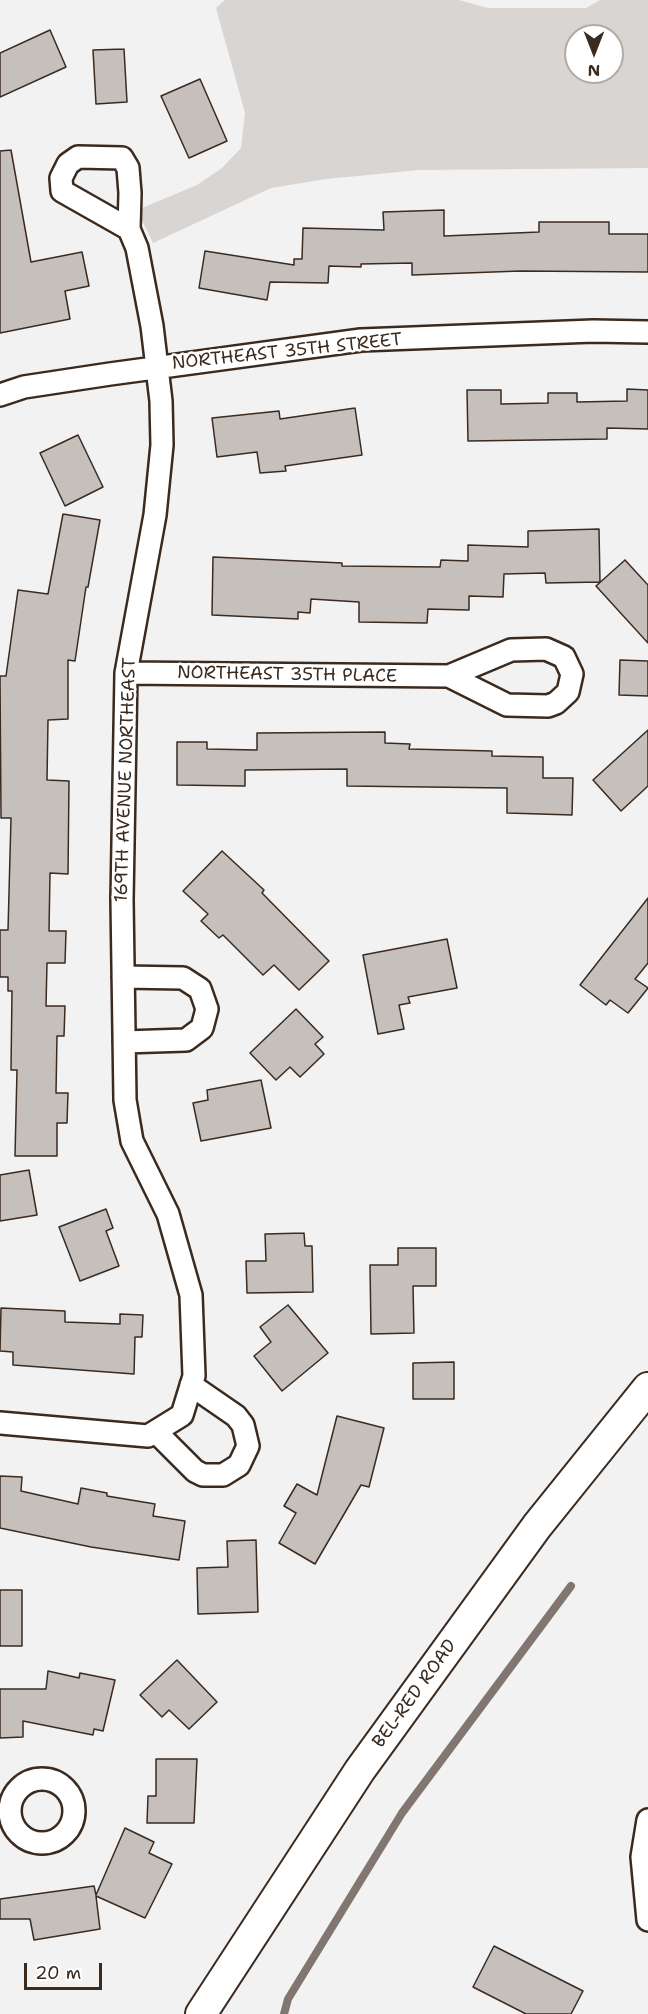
<!DOCTYPE html>
<html>
<head>
<meta charset="utf-8">
<style>
  body { margin:0 }
  #map { position:relative; width:648px; height:2014px; overflow:hidden; background:#f3f2f2; font-family:"Shantell Sans",sans-serif }
  canvas { display:block }
  .north { position:absolute; left:564px; top:24px; width:60px; height:60px; box-sizing:border-box; background:#fff; border:2px solid #b1aaa5; border-radius:50%; rotate:180deg; font-size:16px; font-weight:700; line-height:24px; text-align:center; color:#3b2a1e }
  .north::after { content:''; display:block; margin:auto; width:21px; height:27px; background:#3b2a1e; clip-path:polygon(50% 0,100% 100%,50% 72%,0 100%) }
  .scale { position:absolute; left:24px; top:1963px; width:78px; height:27px; box-sizing:border-box; border:3px solid #3b2a1e; border-top:0; padding-left:8px; font-size:18px; line-height:21px; white-space:nowrap; color:#3b2a1e; -webkit-text-stroke:4px #fff; paint-order:stroke }
</style>
</head>
<body>
<div id="map">
<canvas width="648" height="2014"></canvas>
<div class="north">N</div>
<div class="scale">20 m</div>
</div>
<script>
const g = document.querySelector('canvas').getContext('2d');
g.lineJoin = 'round';
function fillPath(path, color) { g.fillStyle = color; g.fill(path, 'evenodd'); }
const shape = rows => new Path2D(rows.map(r => 'M' + r).join(''));
function trace(path, color, width, dash) { g.strokeStyle = color; g.lineWidth = width; g.lineCap = dash ? 'butt' : 'round'; g.setLineDash(dash || []); g.stroke(path); }
function drawText(font, color, halo, rows, align = 'center') {
  g.font = font + ' "Shantell Sans",sans-serif'; g.lineWidth = 5; g.setLineDash([]); g.textBaseline = 'middle'; g.strokeStyle = halo; g.fillStyle = color; for (const [text, x, y, turn = 0] of rows) {
    g.save(); g.translate(x, y); g.rotate((+turn || 0) * Math.PI / 180); g.textAlign = isNaN(turn) ? turn : align; if (halo) g.strokeText(text, 0, 0); g.fillText(text, 0, 0); g.restore();
  }
}
fillPath(shape([
  [225,0,459,0,488,8,586,8,600,0,648,0,648,168,420,170,326,179,271,188,153,243,137,210,197,185,222,168,241,148,245,113,216,8],
  [576,36,612,36,612,72,576,72]
]), '#d8d5d2');
trace(shape([
  [284,2014,288,1999,402,1813,571,1586]
]), '#827770', 8);
const building = shape([
  [50,30,66,67,0,97,0,53,50,30],
  [124,49,127,102,96,104,93,50,124,49],
  [200,79,227,141,189,158,161,96,200,79],
  [11,150,31,262,82,252,89,286,65,291,70,319,0,333,0,151,11,150],
  [444,210,444,236,539,232,539,222,609,222,609,234,648,234,648,272,520,271,412,275,412,263,361,264,361,267,329,266,328,283,270,282,267,300,199,288,205,251,294,265,294,259,302,259,303,228,384,230,383,212,444,210],
  [627,389,648,390,648,429,607,428,607,439,468,441,467,390,501,390,501,404,548,403,548,393,577,393,577,402,627,401,627,389],
  [355,408,362,455,285,466,286,471,260,473,257,452,217,457,212,418,279,411,280,419,355,408],
  [78,435,103,487,65,506,40,453,78,435],
  [63,514,100,520,88,587,86,587,75,661,68,660,68,719,48,720,47,780,69,781,68,874,50,873,49,931,66,931,65,963,47,963,46,1006,65,1006,64,1036,57,1036,56,1093,68,1093,67,1123,57,1123,57,1156,15,1156,17,1070,11,1070,12,991,8,991,8,977,0,977,0,930,8,930,11,818,1,818,0,676,6,676,18,590,48,594,63,514],
  [599,529,600,582,546,583,545,573,504,574,503,597,469,596,469,610,428,609,427,623,359,622,359,602,311,599,310,613,298,612,298,619,212,615,213,557,342,563,342,566,440,567,441,560,468,561,468,545,528,547,528,531,599,529],
  [625,560,648,585,648,643,596,586,625,560],
  [620,660,648,661,648,696,619,695,620,660],
  [648,730,648,786,621,811,593,780,648,730],
  [385,732,385,743,410,744,409,749,492,751,492,756,543,757,543,778,573,778,572,815,507,813,507,788,347,786,347,769,245,770,245,786,177,785,177,742,207,742,207,749,257,750,257,733,385,732],
  [222,851,264,890,262,893,329,961,299,990,274,965,263,975,223,935,219,938,201,921,208,914,183,891,222,851],
  [648,898,648,963,635,979,648,988,628,1013,610,1000,606,1005,580,985,648,898],
  [447,939,457,988,408,997,410,1003,399,1005,404,1029,378,1034,363,955,447,939],
  [296,1009,323,1037,315,1044,324,1054,300,1077,290,1067,276,1080,250,1053,296,1009],
  [261,1080,271,1128,201,1141,193,1103,208,1100,207,1090,261,1080],
  [29,1170,37,1215,0,1221,0,1175,29,1170],
  [106,1209,113,1228,106,1231,119,1266,80,1281,59,1227,106,1209],
  [304,1233,305,1246,312,1246,313,1292,247,1293,246,1261,266,1261,265,1234,304,1233],
  [398,1248,436,1248,436,1286,413,1286,414,1333,371,1334,370,1265,398,1265,398,1248],
  [288,1305,328,1353,282,1391,254,1356,271,1342,260,1327,288,1305],
  [1,1308,65,1311,65,1322,120,1324,120,1314,143,1315,142,1337,135,1337,134,1374,13,1365,13,1352,0,1351,1,1308],
  [454,1362,454,1399,413,1399,413,1363,454,1362],
  [337,1416,384,1428,369,1487,361,1485,315,1564,279,1543,296,1513,284,1506,297,1484,317,1495,337,1416],
  [0,1476,22,1477,21,1491,78,1504,81,1488,107,1493,107,1496,155,1504,153,1516,185,1521,179,1560,91,1547,0,1528,0,1476],
  [256,1540,258,1612,198,1614,197,1568,228,1567,227,1541,256,1540],
  [0,1590,22,1590,22,1646,0,1646,0,1590],
  [177,1660,217,1702,189,1729,169,1710,162,1717,140,1695,177,1660],
  [48,1671,79,1678,80,1673,115,1680,103,1731,94,1729,93,1735,23,1721,23,1737,0,1738,0,1689,46,1689,48,1671],
  [156,1759,197,1759,194,1823,147,1823,148,1796,156,1796,156,1759],
  [125,1828,154,1842,149,1853,172,1864,145,1918,96,1896,100,1929,34,1940,30,1919,0,1919,0,1899,94,1886,96,1895,125,1828],
  [494,1946,583,1991,571,2014,526,2014,473,1987,494,1946]
]);
fillPath(building, '#c6c0bd');
trace(building, '#3b2a1e', 1.5);
const street = shape([
  [0,395,24,387,110,374,361,340,593,331,648,332],
  [126,673,449,676,511,650,546,649,564,657,572,674,568,692,556,703,548,706,507,705,449,676],
  [123,977,183,978,200,989,207,1009,202,1028,186,1040,124,1042],
  [0,1423,148,1436,182,1415,194,1376,191,1295,168,1214,132,1141,125,1100,122,900,126,673,155,515,162,445,161,401,152,326,137,248,129,229,130,193,128,168,122,158,78,157,68,164,61,178,62,191,129,229],
  [156,1432,195,1471,203,1475,223,1475,239,1465,248,1446,243,1425,236,1416,191,1385],
  '10 1811a32 32 0 1 1 64 0a32 32 0 1 1-64 0Z',
  [648,1820,642,1857,648,1920]
]);
const secondary = shape([
  [201,2014,360,1770,537,1526,648,1388]
]);
trace(street, '#3b2a1e', 26);
trace(secondary, '#3b2a1e', 34);
trace(street, '#fff', 21);
trace(secondary, '#fff', 30);
drawText('18px', '#3b2a1e', '#fff', [
  ["NORTHEAST 35TH STREET",287,352,-6],
  ["NORTHEAST 35TH PLACE",287,675,1],
  ["169TH AVENUE NORTHEAST",126,780,-88],
  ["BEL-RED ROAD",415,1694,-54]
]);
</script>
</body>
</html>
